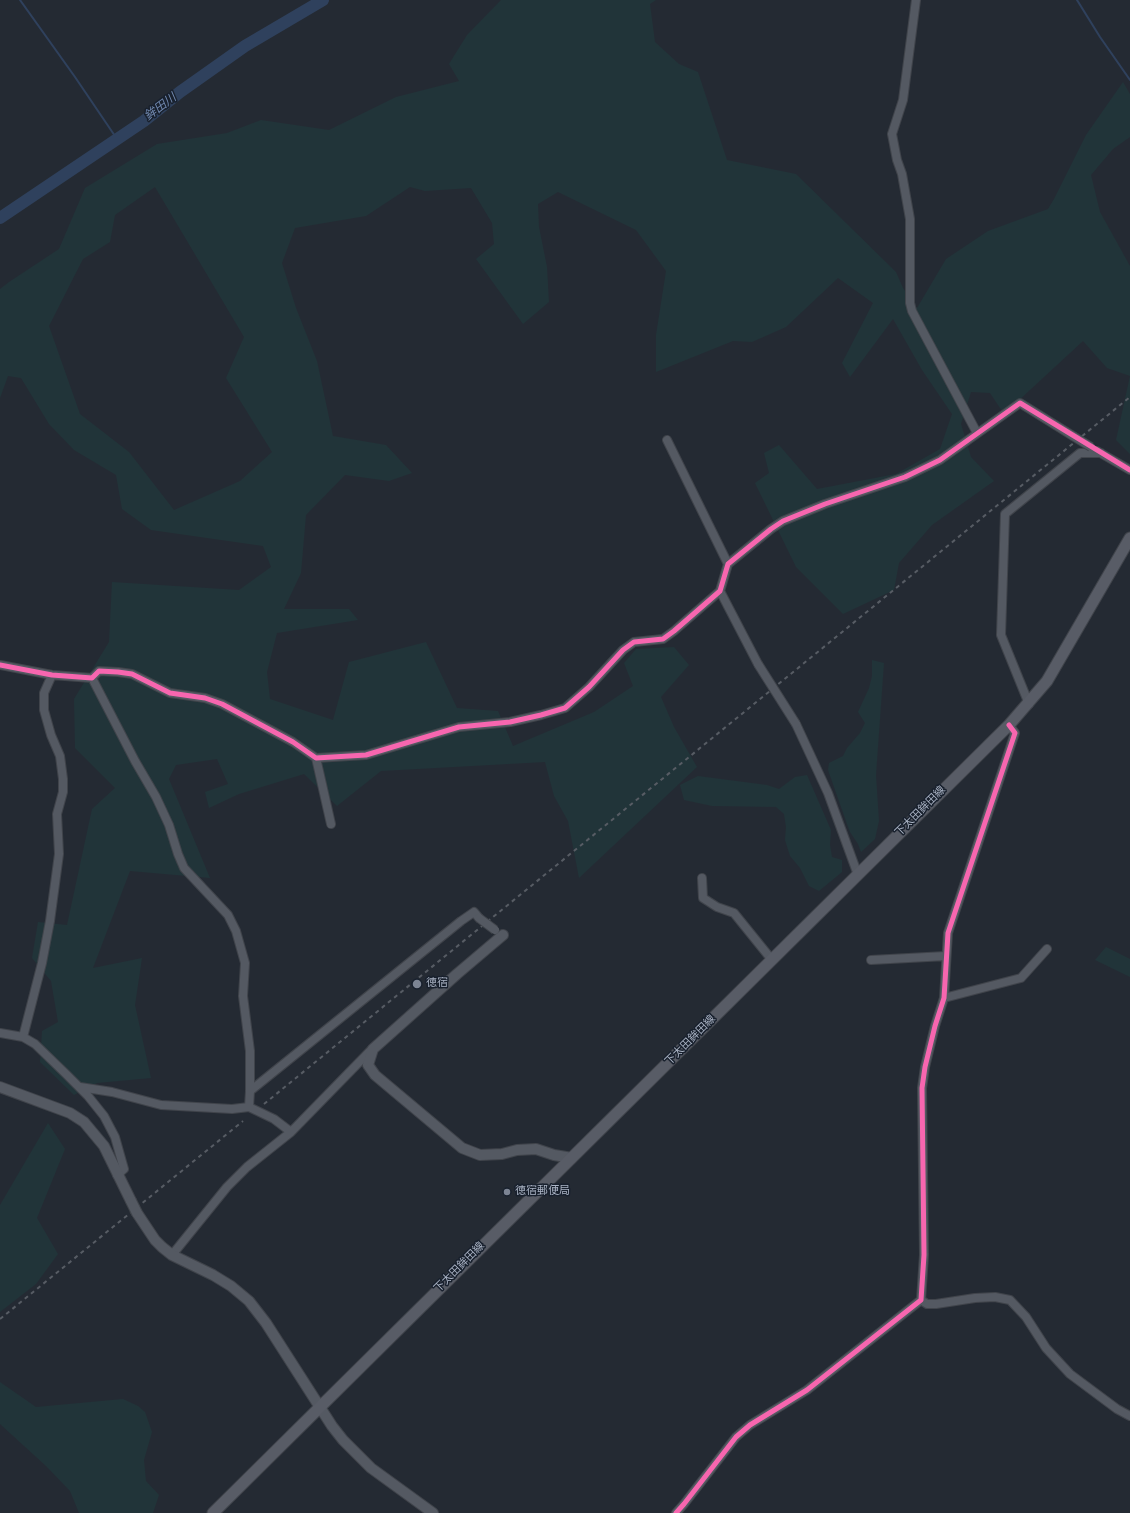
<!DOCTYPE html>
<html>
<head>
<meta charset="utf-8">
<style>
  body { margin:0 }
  canvas { display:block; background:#242a33 }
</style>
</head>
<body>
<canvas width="1130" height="1513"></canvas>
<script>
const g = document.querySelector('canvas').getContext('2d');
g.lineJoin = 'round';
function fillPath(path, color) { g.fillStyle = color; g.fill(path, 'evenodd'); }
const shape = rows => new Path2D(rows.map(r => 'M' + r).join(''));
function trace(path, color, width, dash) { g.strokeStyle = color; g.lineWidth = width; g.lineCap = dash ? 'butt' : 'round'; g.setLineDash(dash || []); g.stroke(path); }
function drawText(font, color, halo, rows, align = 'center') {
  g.font = font + ' Overpass,"Noto Sans JP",sans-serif'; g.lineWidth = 3; g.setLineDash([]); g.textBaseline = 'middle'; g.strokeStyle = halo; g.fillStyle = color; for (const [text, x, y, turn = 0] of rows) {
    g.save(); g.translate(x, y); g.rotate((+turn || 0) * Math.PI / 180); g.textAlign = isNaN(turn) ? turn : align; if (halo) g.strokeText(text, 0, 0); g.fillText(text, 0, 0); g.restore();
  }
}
fillPath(shape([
  [501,0,656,0,650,4,655,42,679,64,698,72,727,160,796,174,896,272,903,288,917,308,946,259,988,231,1048,209,1054,199,1086,135,1123,82,1130,94,1130,137,1113,149,1091,175,1100,212,1130,266,1130,454,1116,440,1130,376,1107,368,1083,341,1004,414,990,393,971,392,961,424,971,457,994,481,932,525,899,563,894,590,843,614,796,567,755,483,769,473,764,453,779,445,817,489,896,474,940,449,952,414,922,370,893,319,850,377,842,363,873,303,838,278,786,327,752,342,733,341,656,372,656,335,666,271,636,230,558,192,538,204,539,227,547,267,549,302,523,324,476,259,494,244,492,223,471,188,425,191,410,187,366,216,295,228,282,263,296,308,317,361,333,436,386,445,412,473,389,481,345,475,306,515,301,573,284,609,349,609,358,620,277,633,267,672,270,699,333,720,349,662,426,642,457,708,498,711,513,746,594,712,633,686,624,663,636,649,674,647,689,665,661,697,674,727,697,767,579,878,568,821,554,796,545,762,381,771,337,806,304,774,239,794,209,808,205,792,228,784,217,759,176,765,169,779,210,878,130,871,93,968,142,958,135,1005,151,1078,97,1083,74,1095,40,1062,42,1031,58,1022,51,981,32,958,38,922,67,925,92,809,115,788,75,748,74,699,109,642,112,582,239,590,271,567,263,546,151,530,122,509,116,475,74,450,49,424,21,378,8,376,0,398,0,289,9,282,59,249,85,188,157,144,227,133,261,120,329,130,396,97,459,81,449,64,467,35],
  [155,187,244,337,226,378,272,452,240,481,174,510,129,452,80,414,49,326,83,259,110,242,115,215],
  [872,660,884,663,876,775,879,821,875,839,861,852,858,844,850,832,847,824,828,770,829,763,843,756,847,748,860,733,865,723,858,712,869,688,872,676],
  [807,775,831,830,830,845,832,857,842,860,842,872,819,891,809,886,800,868,790,856,785,840,786,827,784,814,776,807,712,806,684,800,680,785,698,776,767,785,779,789,795,777],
  [1106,947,1130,959,1130,977,1095,960],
  [48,1123,65,1149,37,1218,58,1254,36,1284,0,1312,0,1205],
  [0,1382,36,1407,123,1399,138,1406,145,1412,152,1432,144,1460,146,1481,159,1495,153,1513,79,1513,70,1491,46,1466,0,1424]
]), '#213439');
trace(shape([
  [20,0,75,77,117,139],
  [1077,0,1100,37,1130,80]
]), '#2f415d', 2);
trace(shape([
  [0,218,144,121,180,92,245,46,323,0]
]), '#2f415d', 12);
const minor = shape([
  [916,0,903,100,892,134,897,160,902,174,910,219,910,303,912,311,977,433],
  [667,440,728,564],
  [1097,451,1130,470],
  [720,591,758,664],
  [0,665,52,675,92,678,99,671,118,672,132,674,170,693,205,698,222,704,293,742,316,758,366,755,459,727,510,722,541,715,565,708,589,687,623,650,634,642,663,639,674,631,720,591,728,564,771,529,783,521,825,504,905,477,940,460,1020,403,1073,436],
  [92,678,135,761,156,797,169,825,178,854,184,868,228,915,236,931,245,963,243,996,250,1051,250,1091,249,1107],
  [1029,704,1001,635,1005,514,1080,453,1101,453],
  [796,724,828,793,858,875],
  [316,758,331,824],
  [702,878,703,898,717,907,734,913,772,960],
  [871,960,946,956],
  [944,998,1021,978,1047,949],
  [0,1033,23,1037,35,1044,66,1074,88,1096,104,1116,115,1137,124,1169,117,1175],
  [23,1037,42,963,50,921,59,854,57,814,63,792,63,779,60,756,51,735,44,710,44,693,52,675],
  [80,1087,112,1092,161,1105,232,1109,249,1107,274,1119,291,1132],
  [250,1091,461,921,474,912,479,918],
  [172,1255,227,1187,247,1167,291,1132,372,1049],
  [921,1300,927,1304,936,1304,975,1298,995,1297,1010,1300,1026,1317,1046,1348,1070,1374,1117,1409,1130,1416],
  [676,1513,684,1504,736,1437,750,1425,807,1390,921,1300,924,1255,922,1088,925,1067,935,1026,944,998,948,933,1015,733,1009,725]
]);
const tertiary = shape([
  [503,935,457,974,373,1049,368,1065,375,1075,462,1148,480,1155,502,1154,517,1150,536,1149,554,1155,572,1158],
  [0,1087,70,1113,84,1122,104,1146,131,1201],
  [137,1213,155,1240,162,1247,172,1255,213,1275,231,1286,249,1301,266,1323,332,1426,343,1440,371,1468,433,1513]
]);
const secondary = shape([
  [213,1513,1009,725,1047,681,1130,538]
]);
trace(minor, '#40444b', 10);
trace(tertiary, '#40444b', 12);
trace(secondary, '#40444b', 13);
trace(minor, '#545962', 8);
trace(tertiary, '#545962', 10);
trace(secondary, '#585c66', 11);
trace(shape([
  [264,1104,1130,397],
  [0,1319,243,1121]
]), '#575c64', 2, [4, 4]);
const minorBridge = shape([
  [1073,436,1091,447],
  [758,664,796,724],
  [479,918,495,930]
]);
const tertiaryBridge = shape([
  [131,1201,137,1213]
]);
trace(minorBridge, '#40444b', 10, []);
trace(tertiaryBridge, '#40444b', 12, []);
trace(minorBridge, '#545962', 8);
trace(tertiaryBridge, '#545962', 10);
trace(shape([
  [0,665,52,675,92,678,99,671,118,672,132,674,170,693,205,698,222,704,293,742,316,758,366,755,459,727,510,722,541,715,565,708,589,687,623,650,634,642,663,639,674,631,720,591,728,564,771,529,783,521,825,504,905,477,940,460,1020,403,1130,470],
  [676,1513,684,1504,736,1437,750,1425,807,1390,921,1300,924,1255,922,1088,925,1067,935,1026,944,998,948,933,1015,733,1009,725]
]), '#f766af', 5);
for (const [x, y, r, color] of [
  [417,984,5,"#7c8493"],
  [507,1192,4,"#7c8493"]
]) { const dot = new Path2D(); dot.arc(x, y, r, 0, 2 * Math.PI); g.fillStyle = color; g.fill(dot); trace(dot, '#18202d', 1.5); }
drawText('11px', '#acb5c6', '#18202d', [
  ["下太田鉾田線",921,812,-45],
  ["下太田鉾田線",691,1041,-45],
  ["下太田鉾田線",460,1268,-45]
]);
drawText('11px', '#acb5c6', '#18202d', [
  ["徳宿",426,984],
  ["徳宿郵便局",515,1192]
], 'left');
drawText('italic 12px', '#728ab1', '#18202d', [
  ["鉾田川",161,108,-37]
]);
</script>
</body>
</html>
